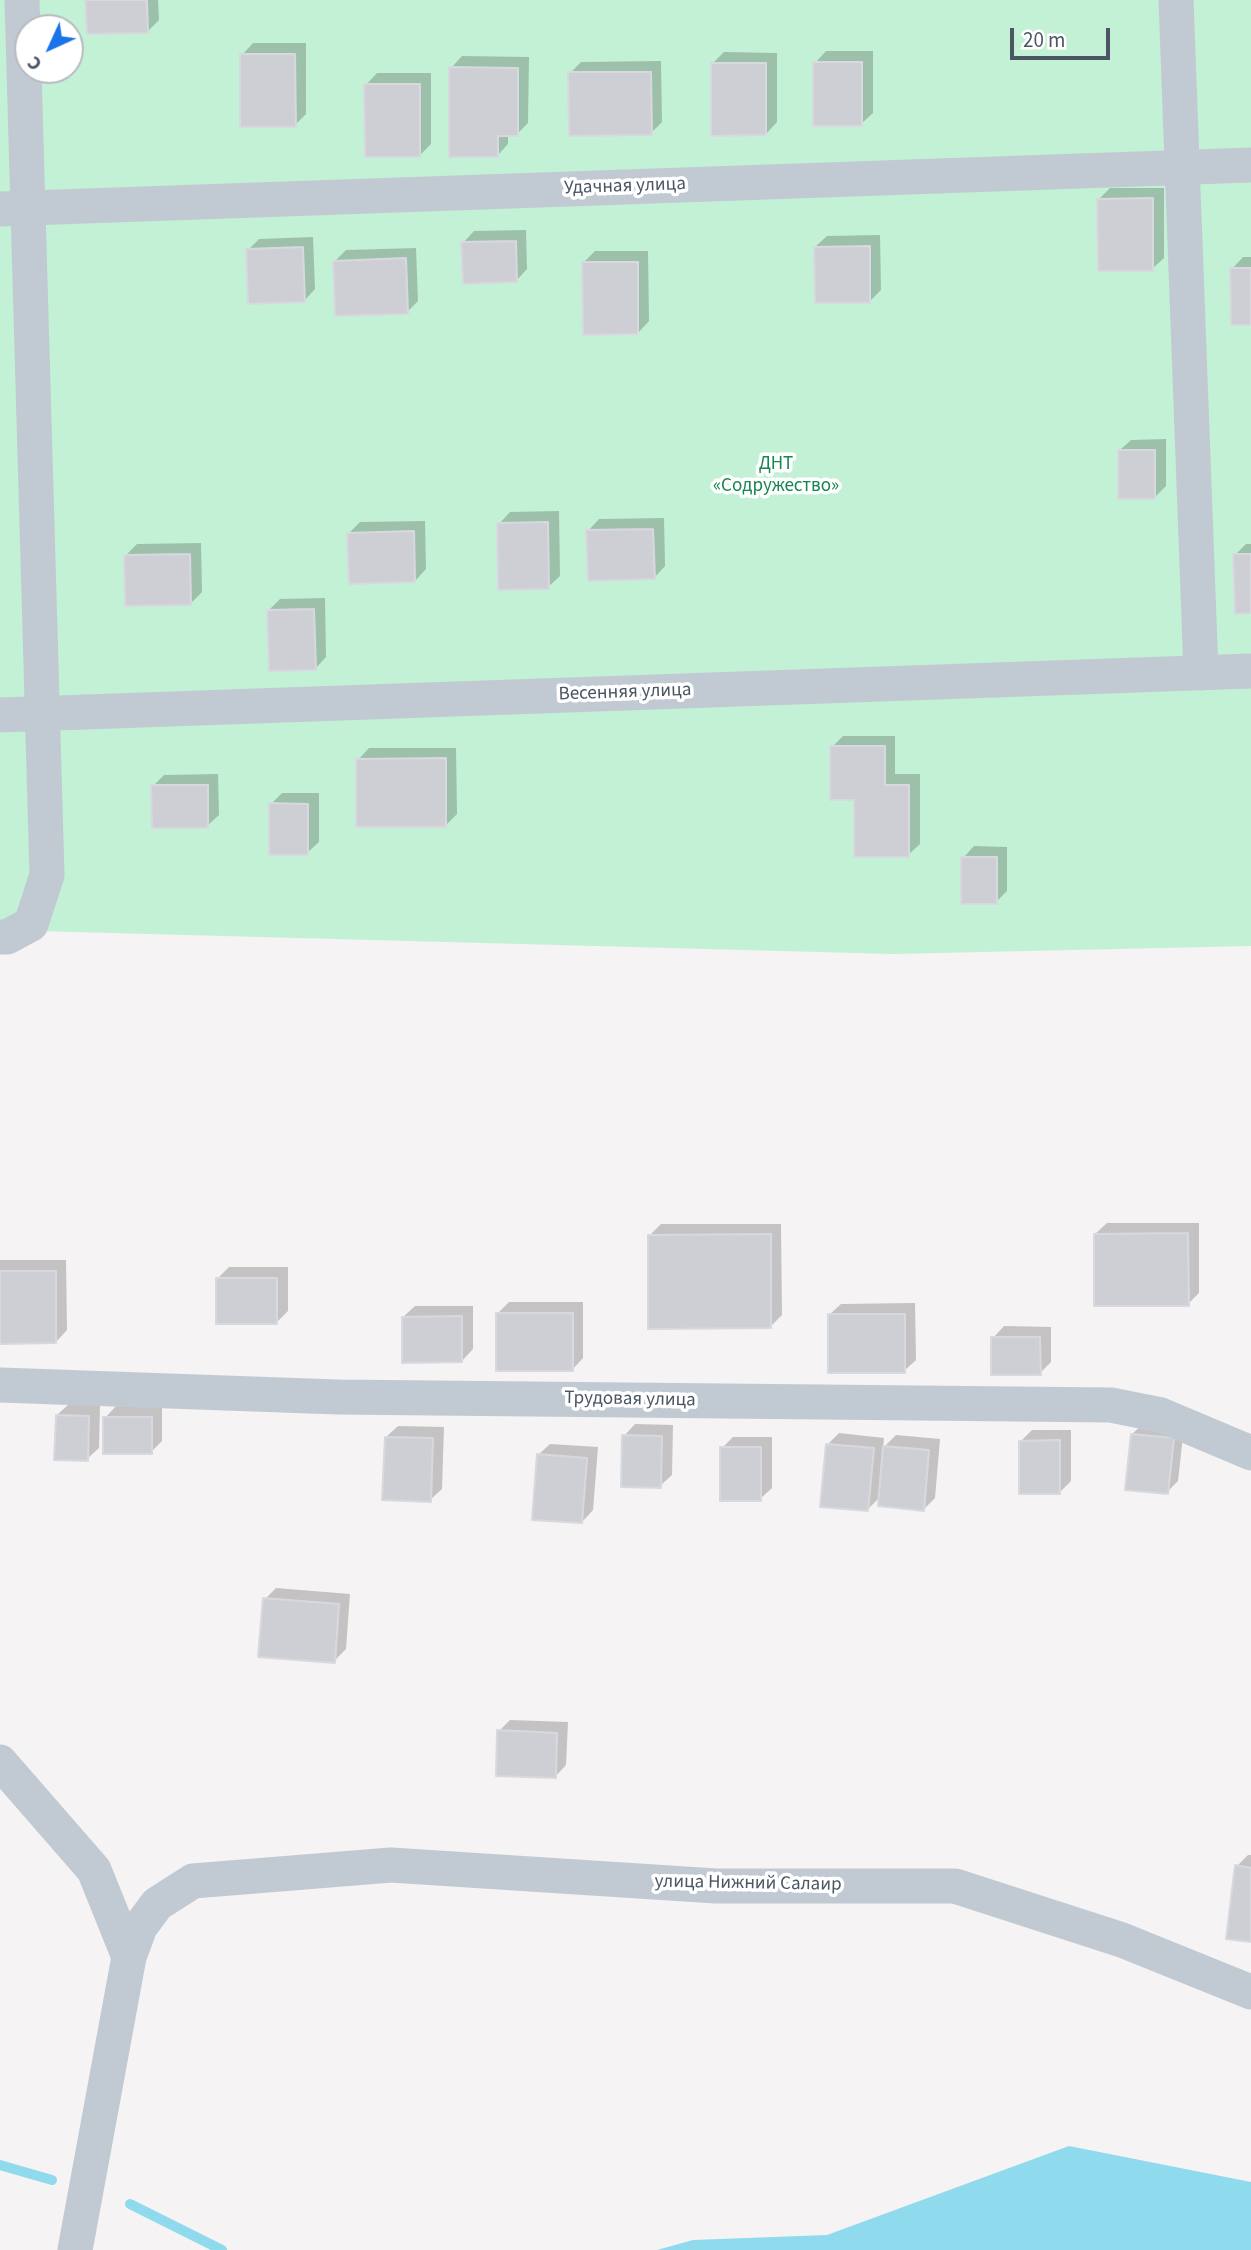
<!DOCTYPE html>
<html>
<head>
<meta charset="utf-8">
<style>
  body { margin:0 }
  #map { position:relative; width:1251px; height:2250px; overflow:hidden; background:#f5f3f3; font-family:"Source Sans 3",sans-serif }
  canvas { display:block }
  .north { position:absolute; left:14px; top:14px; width:70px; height:70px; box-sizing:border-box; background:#fff; border:2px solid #b7bbc0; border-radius:50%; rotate:225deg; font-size:19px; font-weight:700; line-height:28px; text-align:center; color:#4a5661 }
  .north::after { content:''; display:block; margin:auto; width:24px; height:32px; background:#1a73e8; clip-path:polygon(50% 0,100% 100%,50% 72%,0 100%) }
  .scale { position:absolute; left:1010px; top:28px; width:100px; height:32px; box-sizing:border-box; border:4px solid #4a5661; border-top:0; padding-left:9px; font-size:21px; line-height:24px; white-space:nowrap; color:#4a5661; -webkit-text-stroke:5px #fff; paint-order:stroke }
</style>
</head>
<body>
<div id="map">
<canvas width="1251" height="2250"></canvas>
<div class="north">С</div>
<div class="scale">20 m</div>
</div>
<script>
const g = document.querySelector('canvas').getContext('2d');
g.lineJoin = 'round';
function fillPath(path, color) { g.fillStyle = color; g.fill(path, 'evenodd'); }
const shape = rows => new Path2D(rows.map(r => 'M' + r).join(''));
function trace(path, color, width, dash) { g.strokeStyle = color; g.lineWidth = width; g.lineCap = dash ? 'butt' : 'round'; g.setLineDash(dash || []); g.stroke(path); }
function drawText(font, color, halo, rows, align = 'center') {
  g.font = font + ' "Source Sans 3",sans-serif'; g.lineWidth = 7; g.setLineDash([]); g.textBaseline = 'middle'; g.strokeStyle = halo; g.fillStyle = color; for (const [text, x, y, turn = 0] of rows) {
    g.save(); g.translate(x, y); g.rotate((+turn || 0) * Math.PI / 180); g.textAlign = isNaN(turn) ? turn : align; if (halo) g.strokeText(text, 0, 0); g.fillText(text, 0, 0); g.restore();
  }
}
fillPath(shape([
  [0,0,1251,0,1251,946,893,954,0,930],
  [28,28,70,28,70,70,28,70]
]), '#c3f1d5');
fillPath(shape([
  [1069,2146,1251,2182,1251,2250,657,2250,693,2240,827,2235]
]), '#90daee');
fillPath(shape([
  [87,0,158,0,159,20,148,31],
  [253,43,306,43,306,114,295,125,242,55],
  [826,51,873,51,873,113,861,124,815,63],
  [724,52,777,53,777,122,766,134,712,64],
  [462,56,529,57,528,123,517,134,508,134,508,144,497,156,451,68],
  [661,61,662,122,651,133,570,73,581,62],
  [377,73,431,73,431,144,420,155,366,85],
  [1110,188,1164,188,1164,258,1152,269,1099,199],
  [526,230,527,269,516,281,463,243,474,231],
  [880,235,881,290,870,301,815,247,827,236],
  [313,237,315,289,304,301,248,250,259,239],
  [416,248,418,301,407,312,335,261,346,250],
  [595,251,648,251,649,321,638,333,584,262],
  [1243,257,1251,257,1251,323,1232,269],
  [1166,439,1166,486,1155,497,1119,451,1131,440],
  [559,511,560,576,548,587,499,524,510,512],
  [664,518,665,566,654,578,588,531,599,519],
  [425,521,426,569,415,581,349,533,360,522],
  [201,543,202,592,191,603,125,556,137,544],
  [1246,544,1251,544,1251,612,1235,555],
  [325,598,326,657,315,669,269,610,280,599],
  [843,736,895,736,895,774,920,774,920,844,908,855,856,798,832,747],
  [369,748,456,748,457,814,446,825,358,760],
  [218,774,219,815,207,826,153,786,164,775],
  [282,793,319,793,319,842,307,853,271,804],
  [974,846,1007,847,1007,891,996,902,963,858],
  [1107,1223,1199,1223,1199,1293,1188,1304,1095,1234],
  [661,1224,781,1224,782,1315,770,1327,649,1236],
  [0,1260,66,1260,67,1330,56,1342,0,1342],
  [229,1267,288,1267,288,1311,276,1323,218,1278],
  [509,1302,583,1302,583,1358,572,1370,498,1313],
  [915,1303,916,1360,904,1371,829,1315,841,1304],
  [415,1306,473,1306,473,1349,462,1361,403,1317],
  [1004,1326,1051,1327,1051,1362,1040,1373,993,1338],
  [69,1404,100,1405,99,1448,87,1459,57,1415],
  [116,1406,162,1406,162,1441,151,1452,105,1418],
  [1144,1423,1184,1427,1178,1481,1167,1492,1132,1434],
  [635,1424,673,1425,672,1475,660,1486,624,1436],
  [398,1426,444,1427,442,1489,430,1500,386,1437],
  [1032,1430,1071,1430,1071,1481,1060,1492,1021,1441],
  [839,1433,884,1438,883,1448,896,1435,940,1439,935,1498,924,1509,881,1496,868,1509,827,1445],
  [733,1437,772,1437,772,1488,760,1499,722,1448],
  [550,1444,598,1447,593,1510,582,1522,538,1455],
  [276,1588,350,1594,346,1649,334,1661,265,1599],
  [510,1720,568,1722,566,1765,555,1777,499,1731],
  [1248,1855,1251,1855,1251,1941,1237,1866]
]), '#0003');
trace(shape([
  [0,2165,52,2180],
  [130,2204,222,2250]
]), '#90daee', 10);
const building = shape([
  [85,0,147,0,148,33,87,34,85,0],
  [240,54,295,54,296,127,240,127,240,54],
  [813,62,862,62,862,126,813,126,813,62],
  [711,63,766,63,766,135,711,136,711,63],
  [449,67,518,68,518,136,498,136,498,157,449,157,449,67],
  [568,72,651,72,652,135,569,136,568,72],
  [364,84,420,84,420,157,365,157,364,84],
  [1153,198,1153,271,1098,271,1097,199,1153,198],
  [516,241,517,282,463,284,461,242,516,241],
  [870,246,870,303,815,303,814,247,870,246],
  [303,247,305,302,248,304,246,249,303,247],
  [406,258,408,314,335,316,333,261,406,258],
  [582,262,638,262,638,334,583,335,582,262],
  [1230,268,1251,268,1251,325,1231,325,1230,268],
  [1118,450,1155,450,1155,499,1118,499,1118,450],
  [548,522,549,589,498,590,497,523,548,522],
  [653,529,655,579,588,581,586,530,653,529],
  [414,531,415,582,349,584,347,533,414,531],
  [190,554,191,605,125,606,124,555,190,554],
  [1233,554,1251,554,1251,613,1235,614,1233,554],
  [314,609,316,670,269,671,267,610,314,609],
  [830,746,885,746,885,785,909,785,909,857,854,857,854,800,830,800,830,746],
  [446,758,446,827,356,827,356,759,446,758],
  [151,785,208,785,208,828,152,828,151,785],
  [269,803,308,804,308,855,269,855,269,803],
  [961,857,997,857,997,904,961,904,961,857],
  [1188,1233,1189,1306,1094,1306,1094,1234,1188,1233],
  [771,1234,771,1328,648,1329,648,1235,771,1234],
  [0,1271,56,1271,56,1343,0,1344,0,1271],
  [216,1278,277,1278,277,1324,216,1324,216,1278],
  [496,1313,573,1313,573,1371,496,1371,496,1313],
  [828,1314,905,1314,905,1373,828,1373,828,1314],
  [462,1316,462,1362,402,1363,402,1317,462,1316],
  [991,1337,1040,1337,1041,1375,991,1375,991,1337],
  [56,1415,89,1416,88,1461,54,1460,56,1415],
  [103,1417,152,1417,152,1454,103,1454,103,1417],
  [1131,1434,1174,1438,1168,1494,1125,1490,1131,1434],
  [622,1435,662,1436,661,1488,621,1487,622,1435],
  [385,1437,433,1438,431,1502,382,1500,385,1437],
  [1060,1440,1060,1494,1019,1494,1019,1441,1060,1440],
  [826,1444,874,1448,868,1511,820,1507,826,1444],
  [883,1446,929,1450,924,1511,878,1506,883,1446],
  [720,1447,761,1447,761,1501,720,1501,720,1447],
  [537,1454,587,1458,582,1523,532,1520,537,1454],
  [263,1598,339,1604,335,1663,258,1657,263,1598],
  [497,1730,557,1733,556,1778,496,1776,497,1730],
  [1235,1865,1251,1868,1251,1942,1226,1939,1235,1865]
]);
fillPath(building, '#cdcfd5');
trace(building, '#d7d9de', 2);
trace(shape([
  [1176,0,1201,673],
  [0,209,1251,165],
  [0,715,1251,671],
  [0,937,7,937,31,924,47,875,22,0],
  [0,1385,338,1397,1111,1405,1161,1415,1251,1453],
  [0,1762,94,1870,129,1957],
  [75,2250,129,1957,140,1927,157,1904,193,1881,391,1865,716,1886,955,1886,1122,1940,1251,1992]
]), '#c1cad2', 35);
drawText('19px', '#4a5661', '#fff', [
  ["Удачная улица",625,187,-2],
  ["Весенняя улица",625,693,-2],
  ["Трудовая улица",630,1400,1],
  ["улица Нижний Салаир",748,1884,1]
]);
drawText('19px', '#17864f', '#fff', [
  ["ДНТ",776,465],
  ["«Содружество»",776,487]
]);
</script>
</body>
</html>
